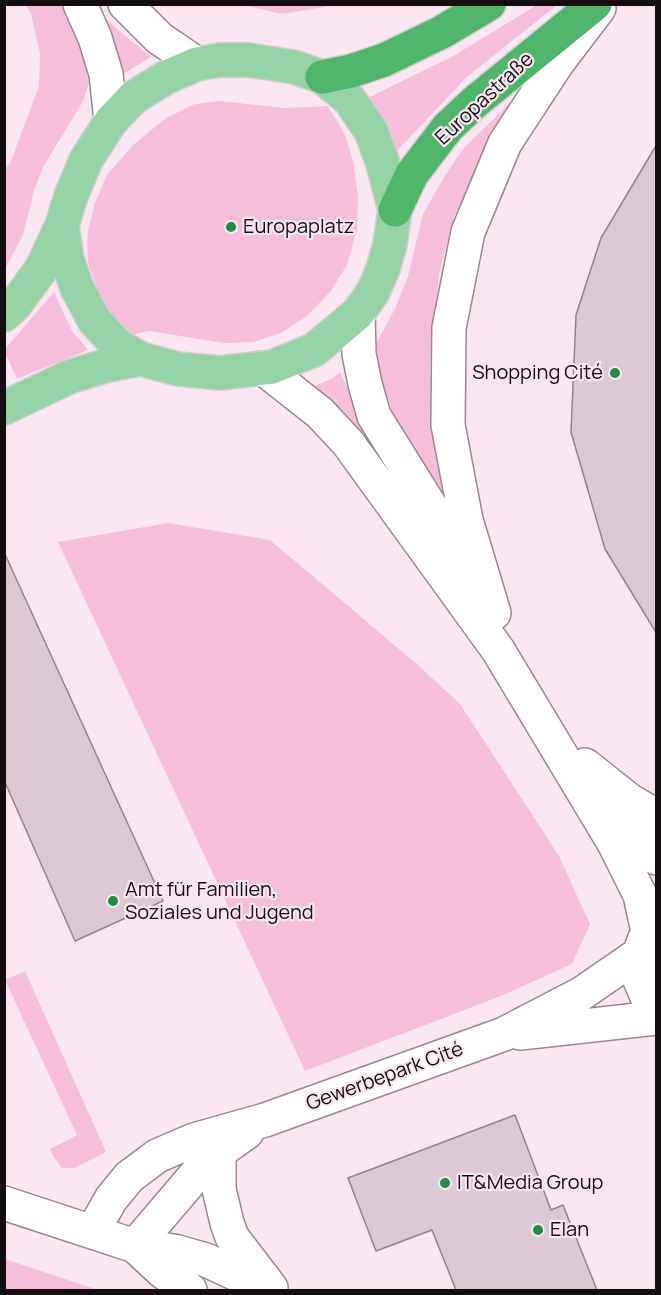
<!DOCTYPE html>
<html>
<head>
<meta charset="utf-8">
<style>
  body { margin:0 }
  #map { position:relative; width:661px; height:1295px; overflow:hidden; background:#fae6f0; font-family:Manrope,sans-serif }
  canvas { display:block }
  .frame { position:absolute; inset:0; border:6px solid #140e11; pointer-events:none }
</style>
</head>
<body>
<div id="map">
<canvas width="661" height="1295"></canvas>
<div class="frame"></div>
</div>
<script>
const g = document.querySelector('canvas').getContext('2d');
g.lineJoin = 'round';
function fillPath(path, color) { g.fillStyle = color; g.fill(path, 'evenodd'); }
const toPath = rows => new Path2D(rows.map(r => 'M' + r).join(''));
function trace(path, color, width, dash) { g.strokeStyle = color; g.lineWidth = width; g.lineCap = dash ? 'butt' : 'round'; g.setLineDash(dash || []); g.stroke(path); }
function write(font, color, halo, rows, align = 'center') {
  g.font = font + ' Manrope,sans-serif'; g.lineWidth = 4.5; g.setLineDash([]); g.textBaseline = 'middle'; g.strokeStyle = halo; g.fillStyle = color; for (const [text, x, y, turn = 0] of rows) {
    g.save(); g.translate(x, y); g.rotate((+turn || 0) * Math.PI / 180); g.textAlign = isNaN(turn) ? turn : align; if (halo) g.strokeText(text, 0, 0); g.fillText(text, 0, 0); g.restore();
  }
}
const green = toPath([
  [26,5,61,5,68,17,85,63,89,84,82,103,43,167,34,191,23,235,5,269,5,170,11,161,39,86,40,53,31,14],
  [97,5,104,17,117,29,151,57,120,76],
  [244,5,336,4,336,5,282,14],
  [537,5,557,5,467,77,395,153,368,98,453,56],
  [515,98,454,216,439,274,430,367,431,409,443,499,388,415,374,347,395,309,408,276,423,214,444,177,463,149],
  [219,101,284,108,328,106,345,135,353,161,358,196,357,229,347,265,330,292,307,316,281,333,253,342,224,343,149,331,127,336,115,322,98,292,88,263,87,236,95,203,107,175,133,145,166,118,195,104],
  [54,292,72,331,88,350,17,379,5,353,5,349],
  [340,372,370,436,364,441,310,388,333,378],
  [168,523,270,540,418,665,460,704,559,856,590,924,572,964,501,996,305,1071,58,542],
  [25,971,106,1152,75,1168,62,1168,53,1156,50,1149,77,1135,5,980],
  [4,1259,5,1259,98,1290,5,1290]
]);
const building = toPath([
  [657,144,657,634,605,549,571,432,576,315,601,238,657,144],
  [4,552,163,901,75,941,4,780,4,552],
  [515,1115,551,1210,563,1205,597,1290,456,1290,432,1230,376,1251,348,1178,515,1115]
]);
const street = toPath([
  [80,4,95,38,106,74,111,121],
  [125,4,159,38,197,64],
  [585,765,629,800,656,816]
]);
const secondary = toPath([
  [358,313,359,354,365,384,374,416,467,565],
  [263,368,320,413,348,443,498,650,614,843,640,895,648,932],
  [494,613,466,520,448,425,449,328,468,232,505,143,558,62,599,8],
  [599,783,656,858],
  [645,938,639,954,639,978,648,999,656,1011],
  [520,1033,656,1018],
  [219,1152,219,1189,227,1223,232,1237,271,1288],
  [4,1203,135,1246,174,1251,206,1260,271,1290],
  [93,1231,111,1199,129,1177,157,1156,194,1140,265,1120,504,1034,581,994,639,954],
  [135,1246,198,1172,219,1152,247,1132],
  [135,1246,163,1272,190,1290]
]);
const primary = toPath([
  [220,60,248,60,294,67,322,77,349,99,371,131,382,161,395,210,390,244,383,269,373,292,358,313,314,350,272,367,220,373,178,369,141,359,117,345,94,320,77,288,67,259,62,225,71,196,86,160,111,121,134,97,167,77,197,64,220,60],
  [4,315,15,305,42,268,62,225],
  [4,408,69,377,108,365,141,359]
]);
const highway = toPath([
  [322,77,351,71,384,60,442,32,489,4],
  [395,210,412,174,448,127,476,101,595,4]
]);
const markers = [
  [231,227,6,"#1d8c45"],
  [615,373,6,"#1d8c45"],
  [113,901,6,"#1d8c45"],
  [445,1183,6,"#1d8c45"],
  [538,1230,6,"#1d8c45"]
];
const streetNames = [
  ["Europastraße",485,99,-43],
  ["Gewerbepark Cité",385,1077,-20]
];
const poiNames = [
  ["Europaplatz",243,227],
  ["Shopping Cité",603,373,"right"],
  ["Amt für Familien,",125,890],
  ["Soziales und Jugend",125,913],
  ["IT&Media Group",457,1183],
  ["Elan",550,1230]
];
fillPath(green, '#f7bedc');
fillPath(building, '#dcc9d3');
trace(building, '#96848d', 1.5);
trace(street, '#9a8891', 36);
trace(secondary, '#9a8891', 36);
trace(primary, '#d0cfcf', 36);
trace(highway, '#d0cfcf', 36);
trace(street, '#fff', 33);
trace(secondary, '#fff', 33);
trace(primary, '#95d3a6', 33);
trace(highway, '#4fb56b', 33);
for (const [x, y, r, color] of markers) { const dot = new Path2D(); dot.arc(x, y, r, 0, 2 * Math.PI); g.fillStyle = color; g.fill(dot); trace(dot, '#fae6f0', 2); }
write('20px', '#140e11', '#fae6f0', streetNames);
write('20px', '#140e11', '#fae6f0', poiNames, 'left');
</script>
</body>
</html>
